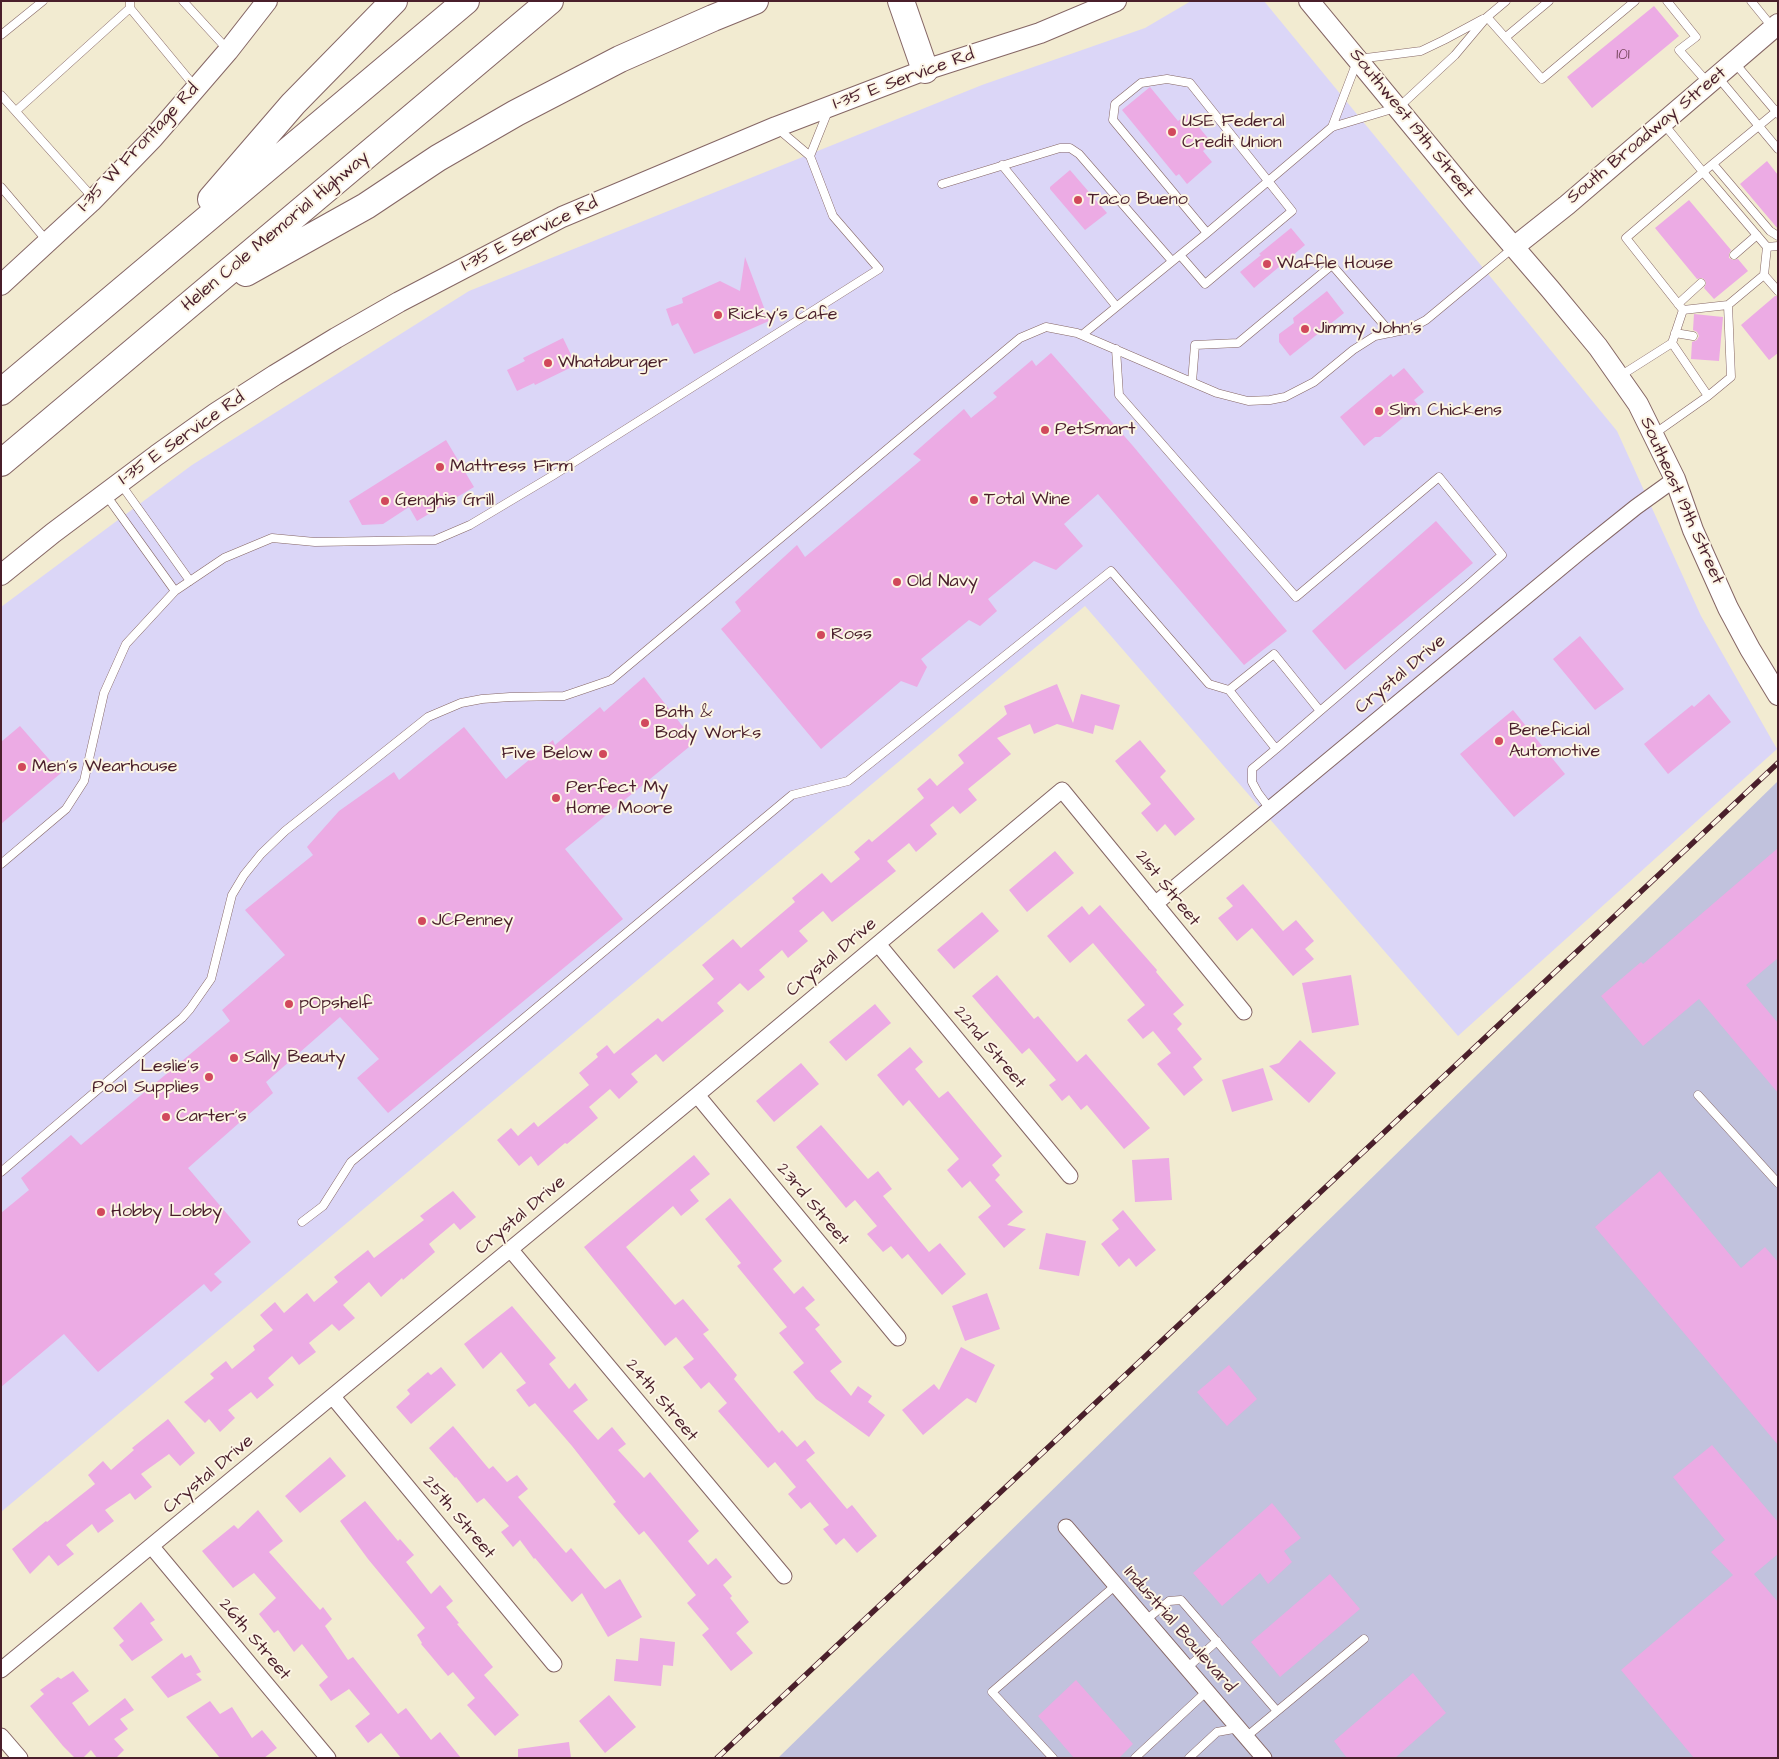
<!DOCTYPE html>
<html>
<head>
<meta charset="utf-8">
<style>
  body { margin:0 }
  #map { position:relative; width:1779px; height:1759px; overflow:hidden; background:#f2ebd1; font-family:"Architects Daughter",sans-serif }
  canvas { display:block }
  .frame { position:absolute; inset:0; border:2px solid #4a1f2b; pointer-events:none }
</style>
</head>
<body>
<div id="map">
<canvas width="1779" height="1759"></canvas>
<div class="frame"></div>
</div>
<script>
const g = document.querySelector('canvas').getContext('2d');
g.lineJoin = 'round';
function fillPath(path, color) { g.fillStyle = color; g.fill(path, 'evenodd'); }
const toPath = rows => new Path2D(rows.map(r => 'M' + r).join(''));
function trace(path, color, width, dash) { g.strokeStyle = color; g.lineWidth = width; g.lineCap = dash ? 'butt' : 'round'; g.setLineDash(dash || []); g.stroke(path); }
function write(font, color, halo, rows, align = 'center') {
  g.font = font + ' "Architects Daughter",sans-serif'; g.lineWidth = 4; g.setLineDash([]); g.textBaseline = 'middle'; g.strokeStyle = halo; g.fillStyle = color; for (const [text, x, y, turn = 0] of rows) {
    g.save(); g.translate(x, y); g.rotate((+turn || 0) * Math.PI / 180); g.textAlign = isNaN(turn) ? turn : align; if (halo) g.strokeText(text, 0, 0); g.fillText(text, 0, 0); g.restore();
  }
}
const built = toPath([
  [1191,1,1264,1,1617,431,1701,616,1777,749,1458,1036,1085,606,1,1512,1,607,192,465,469,291,982,85,1145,28]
]);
const industrial = toPath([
  [1778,781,1778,1758,778,1758]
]);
const building = toPath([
  [1654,6,1679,36,1592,108,1567,77],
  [1150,87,1178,121,1188,114,1212,143,1203,151,1212,162,1187,184,1179,174,1176,176,1122,110],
  [1767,161,1778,175,1778,229,1740,184],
  [1070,170,1107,213,1085,230,1050,189,1050,187],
  [1689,200,1731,250,1729,254,1729,258,1733,260,1738,259,1748,271,1714,299,1704,288,1706,284,1705,280,1702,278,1697,279,1655,228],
  [1291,228,1305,245,1254,288,1240,272,1261,255,1259,254],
  [745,257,769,321,694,354,678,323,672,326,666,309,683,303,682,298,720,281,740,291],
  [1327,291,1344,313,1290,356,1279,342,1279,334,1294,323,1293,318],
  [1775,296,1778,296,1778,353,1769,360,1741,325],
  [1694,314,1723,317,1719,361,1691,359,1692,342,1697,340,1699,336,1697,332,1693,330],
  [563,338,576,365,535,385,534,383,517,391,507,370,525,361,523,358],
  [1051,353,1133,446,1287,631,1244,665,1098,494,1064,524,1083,546,1056,570,1034,561,988,599,997,611,980,626,969,620,921,659,927,667,917,687,901,681,821,749,721,629,741,611,735,602,797,545,805,557,921,460,913,454,964,409,971,418,997,397,993,393,1032,360,1036,366],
  [1404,368,1424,392,1414,400,1418,405,1380,437,1375,437,1364,446,1340,417,1391,374,1393,377],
  [446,440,474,487,417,521,409,507,383,524,362,525,349,501],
  [1436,521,1473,563,1345,670,1312,631],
  [1580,636,1624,689,1595,710,1553,659],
  [644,677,695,742,565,849,623,919,388,1113,357,1078,379,1059,340,1017,266,1082,273,1093,188,1168,251,1242,214,1274,222,1282,211,1292,204,1284,98,1372,64,1334,1,1387,1,1213,29,1190,21,1178,71,1135,81,1145,230,1021,222,1010,285,955,245,910,313,855,307,847,339,811,394,772,399,780,464,727,506,779,553,740,555,745,600,707,604,712],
  [1057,684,1073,723,1081,694,1120,705,1113,730,1095,725,1093,734,1057,724,1034,734,1030,724,997,738,1011,754,968,789,977,800,960,814,953,806,930,825,937,834,916,852,909,843,887,861,896,871,832,922,823,911,799,931,808,941,788,958,782,950,759,970,765,977,748,991,740,983,717,1003,724,1011,663,1062,656,1054,631,1074,638,1082,619,1099,610,1089,589,1107,598,1118,567,1144,565,1143,538,1166,531,1156,519,1166,497,1140,511,1128,518,1136,534,1122,538,1127,589,1085,579,1073,598,1057,596,1054,607,1045,614,1054,658,1018,662,1022,714,979,702,965,733,939,741,948,795,902,792,898,822,873,831,883,860,859,854,852,869,839,872,842,924,798,917,789,930,778,937,786,964,763,958,755,1007,714,1004,706],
  [1709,694,1731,722,1668,774,1644,744,1692,705,1694,707],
  [1513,710,1565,774,1514,817,1460,754],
  [20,726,61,773,1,824,1,742],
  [1140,740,1166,771,1160,777,1195,819,1175,836,1165,824,1157,832,1141,813,1151,804,1115,761],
  [1778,848,1778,958,1746,985,1778,1023,1778,1093,1699,999,1643,1046,1601,996,1641,962,1643,964],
  [1055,851,1074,873,1027,912,1009,890],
  [1243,884,1283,931,1296,920,1314,941,1305,949,1314,959,1293,976,1252,928,1237,941,1218,918,1233,906,1226,898],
  [1100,905,1157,970,1156,972,1184,1005,1173,1014,1182,1024,1177,1029,1202,1059,1193,1067,1203,1080,1184,1096,1157,1064,1171,1053,1153,1031,1143,1039,1127,1020,1145,1005,1093,943,1070,963,1047,936,1082,906,1089,915],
  [982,912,999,931,954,969,937,950],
  [997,975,1034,1019,1038,1016,1077,1062,1086,1054,1150,1128,1124,1149,1087,1105,1081,1110,1069,1095,1062,1101,1049,1085,1056,1080,1029,1048,1022,1054,972,996],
  [1351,975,1359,1025,1312,1033,1302,983],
  [875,1004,891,1023,846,1061,829,1042],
  [1300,1040,1336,1073,1309,1103,1269,1066,1279,1063],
  [910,1047,923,1062,915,1069,939,1098,948,1091,1002,1156,992,1165,1000,1175,995,1180,1023,1212,1007,1225,1026,1229,1004,1248,978,1217,991,1206,970,1181,962,1188,947,1170,959,1159,909,1100,903,1106,877,1075],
  [801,1063,819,1084,774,1122,756,1101],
  [1263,1068,1273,1100,1232,1112,1222,1080],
  [821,1125,868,1179,878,1171,892,1189,883,1196,929,1252,940,1243,966,1274,942,1295,908,1254,902,1259,891,1246,883,1252,867,1234,877,1226,855,1200,846,1208,796,1147],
  [694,1155,710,1174,690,1190,699,1201,681,1216,673,1206,626,1247,675,1305,683,1299,709,1330,703,1334,737,1375,734,1379,779,1433,782,1430,797,1447,805,1440,815,1453,806,1460,847,1509,852,1505,877,1536,857,1553,844,1538,836,1545,823,1529,829,1525,810,1502,801,1509,788,1494,796,1487,775,1462,768,1468,718,1411,727,1403,709,1382,701,1389,683,1367,694,1359,676,1337,665,1346,584,1247],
  [1169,1158,1172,1200,1135,1202,1132,1160],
  [1660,1171,1741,1268,1765,1247,1778,1262,1778,1445,1595,1227],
  [453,1191,476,1217,460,1230,454,1223,429,1244,435,1252,403,1280,402,1278,381,1297,369,1282,343,1305,355,1318,339,1331,332,1324,309,1343,316,1352,299,1365,292,1356,268,1378,274,1385,257,1399,251,1392,228,1410,235,1418,220,1432,209,1419,205,1423,184,1402,214,1378,210,1374,226,1361,232,1369,255,1350,253,1346,273,1330,260,1315,275,1302,284,1313,307,1293,314,1302,338,1282,334,1277,368,1250,374,1258,424,1220,420,1216],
  [730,1198,782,1261,773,1269,794,1294,803,1286,815,1300,805,1308,820,1325,815,1329,842,1362,830,1371,851,1396,858,1386,872,1396,868,1402,885,1415,869,1437,816,1399,793,1372,804,1363,779,1333,787,1327,737,1266,741,1263,705,1219],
  [1123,1210,1156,1250,1136,1267,1129,1258,1119,1267,1101,1244,1119,1229,1112,1220],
  [1046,1233,1086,1241,1079,1276,1039,1269],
  [987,1293,1000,1329,965,1341,952,1306],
  [512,1306,556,1358,549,1364,569,1389,575,1383,588,1400,573,1411,598,1440,612,1427,626,1444,618,1450,644,1478,650,1472,699,1531,688,1541,708,1565,716,1558,732,1577,723,1585,732,1596,730,1598,749,1622,736,1633,753,1653,731,1671,702,1635,709,1629,687,1603,696,1595,644,1531,639,1535,613,1504,616,1502,572,1446,535,1403,529,1407,516,1390,526,1383,501,1352,483,1369,464,1344],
  [961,1347,995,1365,976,1403,967,1398,923,1435,902,1410,934,1384,939,1390],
  [1229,1365,1257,1399,1227,1426,1197,1392],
  [441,1367,456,1385,411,1424,396,1407,410,1394,407,1390,428,1372,431,1375],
  [168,1419,195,1453,180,1466,169,1454,141,1474,152,1487,135,1500,130,1493,105,1510,114,1521,98,1533,92,1524,66,1545,74,1554,58,1566,49,1555,30,1574,12,1549,46,1521,47,1522,95,1484,88,1475,103,1461,111,1470,134,1450,132,1448],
  [453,1426,489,1469,493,1466,507,1482,517,1475,528,1489,518,1497,566,1553,571,1548,605,1589,620,1579,642,1617,608,1637,582,1593,572,1602,535,1558,534,1559,520,1540,513,1547,501,1532,509,1526,484,1498,477,1503,456,1477,455,1478,429,1448],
  [1712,1445,1778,1522,1778,1554,1754,1574,1778,1602,1778,1758,1694,1758,1621,1670,1733,1575,1711,1552,1725,1540,1673,1477],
  [330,1457,346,1476,300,1513,285,1496],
  [365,1501,398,1541,400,1539,414,1555,406,1562,431,1594,440,1585,453,1601,446,1607,459,1623,457,1624,493,1667,484,1675,519,1715,495,1736,467,1705,475,1698,453,1672,448,1676,421,1644,422,1643,417,1635,425,1628,368,1559,340,1521],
  [1272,1503,1301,1538,1284,1551,1292,1562,1268,1584,1260,1573,1222,1606,1193,1573],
  [258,1510,283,1541,269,1552,320,1610,323,1607,332,1619,325,1626,348,1660,353,1657,398,1714,406,1708,431,1740,440,1732,461,1758,401,1758,381,1733,368,1743,355,1726,370,1714,349,1689,331,1701,319,1685,328,1677,302,1644,294,1652,278,1630,274,1633,259,1614,276,1598,254,1573,233,1588,202,1551,234,1525,238,1529],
  [1330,1574,1360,1609,1280,1677,1251,1642],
  [141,1602,155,1620,150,1623,163,1640,132,1661,119,1645,124,1641,113,1628],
  [640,1638,675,1642,673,1666,663,1665,661,1686,614,1681,616,1659,638,1661],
  [182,1653,185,1658,191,1655,201,1672,196,1674,202,1680,168,1698,151,1677],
  [73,1671,89,1691,72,1703,89,1726,125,1698,134,1710,120,1719,128,1729,114,1739,124,1750,116,1758,97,1758,91,1750,83,1758,75,1758,63,1746,30,1706,44,1694,40,1690,58,1677,61,1679],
  [1413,1673,1446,1713,1395,1758,1347,1758,1334,1741],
  [1076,1680,1133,1744,1119,1758,1074,1758,1038,1716],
  [609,1695,636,1727,605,1753,579,1721],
  [210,1701,220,1714,232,1707,252,1738,262,1730,277,1748,264,1758,220,1758,186,1717],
  [569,1742,571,1758,518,1758,518,1749]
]);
const lane = toPath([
  [183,1,227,49],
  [1667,1,1696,37,1679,50,1708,83],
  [1751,1,1773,28],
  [130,8,196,88],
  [1487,17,1542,79,1635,1],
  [1,35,43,1],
  [1506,37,1549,1],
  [1734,62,1778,114],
  [1717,76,1778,149],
  [1,95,94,199],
  [16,111,130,8,130,1],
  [1332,127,1358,59,1421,51,1444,40,1483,19],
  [810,156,828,111],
  [1713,164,1770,231,1778,236],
  [1002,165,1116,306],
  [942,184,1060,148,1070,148,1079,154,1172,261],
  [1,187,47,241],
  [1767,247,1778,246],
  [1180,255,1205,284,1292,211,1190,83,1167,79,1141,83,1115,104,1113,120,1207,233],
  [1734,255,1757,235],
  [1764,275,1778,291],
  [1678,304,1701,283],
  [1683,310,1728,305,1764,275,1767,247,1703,172,1778,110],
  [1675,333,1693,336],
  [1082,335,1207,233,1332,127,1399,107,1455,55,1487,17,1506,1],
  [1116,349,1119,395,1296,597,1439,477,1502,555,1469,584,1320,711,1276,749,1229,690,1274,654,1320,711],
  [1620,376,1672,343],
  [1192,382,1195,345,1238,343,1332,265,1391,333],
  [1708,396,1731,377,1728,305],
  [1654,434,1708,396,1672,343,1683,310,1626,238,1703,172,1663,123],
  [120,483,190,581],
  [106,495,175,591],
  [1270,809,1258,793,1252,782,1252,769,1276,749],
  [1,864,66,809,84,781,104,693,126,644,175,591,224,558,272,538,315,542,435,540,470,525,552,476,879,269,833,216,810,156,777,128],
  [1698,1095,1778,1183],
  [1,1172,182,1018,190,1009,211,979,232,895,244,875,261,854,285,831,428,717,461,703,482,699,510,697,564,696,611,680,1020,338,1046,327,1077,333,1217,393,1248,401,1270,400,1285,397,1314,382,1353,350,1375,336,1409,329,1426,320,1514,247],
  [302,1222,323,1206,351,1162,792,795,848,781,1111,571,1209,684,1229,690],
  [1146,1620,1169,1601,1181,1600,1277,1711],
  [1187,1668,1217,1641],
  [1246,1737,1364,1639],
  [1053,1758,992,1692,1116,1585],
  [1135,1758,1207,1691],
  [1189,1758,1217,1732,1239,1728]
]);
const street = toPath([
  [1155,904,1581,551,1636,507,1675,479],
  [878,944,1070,1176],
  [697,1095,898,1338],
  [510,1249,784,1576],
  [333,1397,554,1664],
  [1066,1527,1264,1758],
  [152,1547,328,1758],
  [1,1670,697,1095,1062,790,1244,1012],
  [1,1736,20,1758]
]);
const secondary = toPath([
  [1309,1,1476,203,1550,289,1598,347,1638,404,1675,479,1693,530,1728,608,1750,649,1778,695],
  [1514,247,1567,205,1778,24],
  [1,285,91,202,153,138,228,51,267,1],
  [1,575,53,533,157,455,216,413,275,375,336,338,399,302,562,217,776,127,925,70,1040,33,1116,1]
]);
const highway = toPath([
  [901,1,925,70],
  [211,199,293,104,394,1],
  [246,273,366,206,438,158,516,113,620,59,713,18,755,1],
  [1,392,466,1],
  [1,463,550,1]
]);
const rail = toPath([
  [717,1758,1778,763]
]);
const markers = [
  [1172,132,5,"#d1495b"],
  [1078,200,5,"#d1495b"],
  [1267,264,5,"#d1495b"],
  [718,315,5,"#d1495b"],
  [1305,329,5,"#d1495b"],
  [548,363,5,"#d1495b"],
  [1379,411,5,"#d1495b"],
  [1045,430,5,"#d1495b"],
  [440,467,5,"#d1495b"],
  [974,500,5,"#d1495b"],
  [385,501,5,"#d1495b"],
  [897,582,5,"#d1495b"],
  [821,635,5,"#d1495b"],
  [645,723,5,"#d1495b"],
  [1499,741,5,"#d1495b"],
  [603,754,5,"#d1495b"],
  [22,767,5,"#d1495b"],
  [556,798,5,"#d1495b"],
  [422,921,5,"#d1495b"],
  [289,1004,5,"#d1495b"],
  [234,1058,5,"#d1495b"],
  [209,1077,5,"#d1495b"],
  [166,1117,5,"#d1495b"],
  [101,1212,5,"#d1495b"]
];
const numberNames = [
  ["101",1623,56]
];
const streetNames = [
  ["I-35 E Service Rd",904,80,-20],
  ["Southwest 19th Street",1411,124,51],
  ["South Broadway Street",1647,136,-40],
  ["I-35 W Frontage Rd",139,148,-47],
  ["Helen Cole Memorial Highway",276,232,-40],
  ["I-35 E Service Rd",530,235,-26],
  ["I-35 E Service Rd",182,439,-35],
  ["Southeast 19th Street",1681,501,66],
  ["Crystal Drive",1401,675,-40],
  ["21st Street",1167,889,51],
  ["Crystal Drive",832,958,-40],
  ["22nd Street",989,1048,50],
  ["23rd Street",812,1205,50],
  ["Crystal Drive",521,1216,-40],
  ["24th Street",661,1401,50],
  ["Crystal Drive",209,1475,-40],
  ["25th Street",458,1518,50],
  ["Industrial Boulevard",1179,1630,49],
  ["26th Street",254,1640,50]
];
const poiNames = [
  ["USE Federal",1182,122],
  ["Credit Union",1182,143],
  ["Taco Bueno",1088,200],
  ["Waffle House",1277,264],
  ["Ricky's Cafe",728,315],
  ["Jimmy John's",1315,329],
  ["Whataburger",558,363],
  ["Slim Chickens",1389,411],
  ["PetSmart",1055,430],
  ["Mattress Firm",450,467],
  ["Total Wine",984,500],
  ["Genghis Grill",395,501],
  ["Old Navy",907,582],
  ["Ross",831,635],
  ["Bath &",655,713],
  ["Body Works",655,734],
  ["Beneficial",1509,731],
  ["Automotive",1509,752],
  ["Five Below",593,754,"right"],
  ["Men's Wearhouse",32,767],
  ["Perfect My",566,788],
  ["Home Moore",566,809],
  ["JCPenney",432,921],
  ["pOpshelf",299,1004],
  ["Sally Beauty",244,1058],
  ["Leslie's",199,1067,"right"],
  ["Pool Supplies",199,1088,"right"],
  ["Carter's",176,1117],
  ["Hobby Lobby",111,1212]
];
fillPath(built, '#dbd6f7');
fillPath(industrial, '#c1c2dd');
fillPath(building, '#ecabe4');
trace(lane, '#856665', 9);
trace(street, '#856665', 17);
trace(secondary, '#856665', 22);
trace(highway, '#856665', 28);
trace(lane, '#fff', 8);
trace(street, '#fff', 15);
trace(secondary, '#fff', 20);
trace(highway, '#fff', 26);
trace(rail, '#4a1f2b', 5.5);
trace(rail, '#fcf5e5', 4, [11]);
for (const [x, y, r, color] of markers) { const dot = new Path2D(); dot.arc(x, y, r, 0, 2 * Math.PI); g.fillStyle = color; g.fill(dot); trace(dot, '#fcf5e5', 2); }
write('15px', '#724259', null, numberNames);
write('18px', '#4a1f2b', '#fcf5e5', streetNames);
write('18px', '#4a1f2b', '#fcf5e5', poiNames, 'left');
</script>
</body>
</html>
